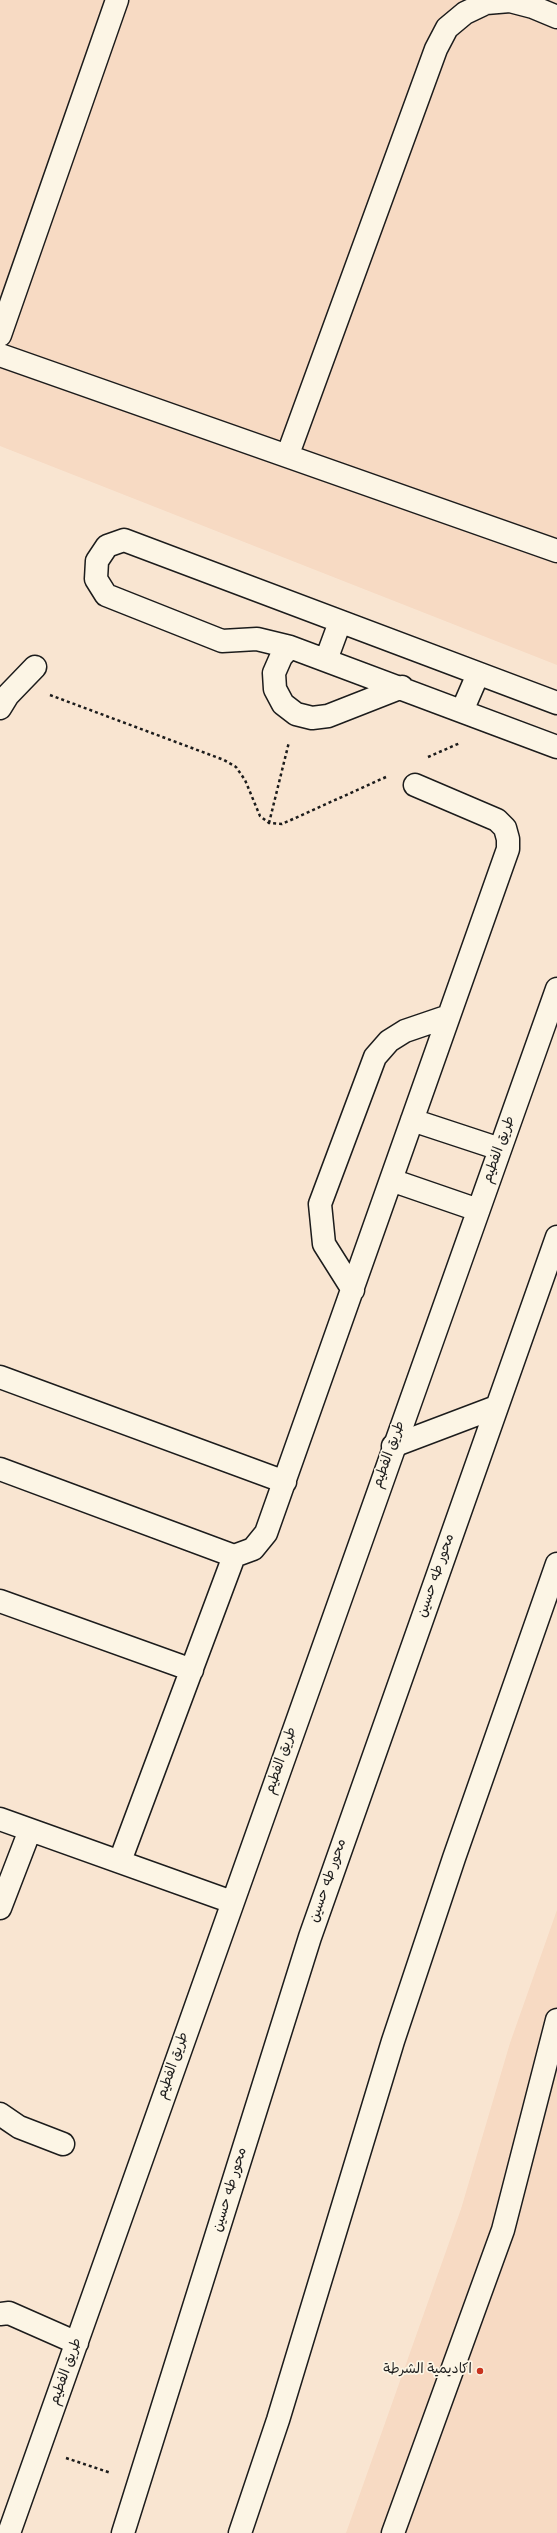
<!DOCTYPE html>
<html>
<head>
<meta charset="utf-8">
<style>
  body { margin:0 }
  canvas { display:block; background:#f9e5d1 }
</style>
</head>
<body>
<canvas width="557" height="2533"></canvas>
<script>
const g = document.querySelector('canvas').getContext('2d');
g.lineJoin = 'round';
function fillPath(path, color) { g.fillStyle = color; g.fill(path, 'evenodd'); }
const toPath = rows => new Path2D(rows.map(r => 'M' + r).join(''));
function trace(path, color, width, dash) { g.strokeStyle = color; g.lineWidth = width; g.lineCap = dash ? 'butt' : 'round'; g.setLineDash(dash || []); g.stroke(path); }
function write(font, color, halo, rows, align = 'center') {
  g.font = font + ' "Indie Flower","Playpen Sans Arabic",sans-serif'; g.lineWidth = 3.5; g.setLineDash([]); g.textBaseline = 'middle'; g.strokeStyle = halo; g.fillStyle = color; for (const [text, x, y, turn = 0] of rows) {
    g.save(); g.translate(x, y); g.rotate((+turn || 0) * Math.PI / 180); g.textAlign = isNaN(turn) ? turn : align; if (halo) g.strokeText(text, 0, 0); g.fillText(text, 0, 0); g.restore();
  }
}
const built = toPath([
  [0,0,557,0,557,665,0,446],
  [557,1910,557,2533,346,2533,461,2209,510,2043]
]);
const path = toPath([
  [50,695,224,760,236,767,245,780,260,816,269,823,282,824,386,777],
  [428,757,460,743],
  [269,823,289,742],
  [66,2458,111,2473]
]);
const minor = toPath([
  [0,335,117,0],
  [0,355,557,551],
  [288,454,436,49,447,28,465,13,486,3,510,1,533,7,557,17],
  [290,647,281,657,274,673,275,689,283,704,296,714,312,718,328,716,402,687],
  [326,660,340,622],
  [557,703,124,540,107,546,97,561,96,579,106,595,222,641,257,639,290,647,557,747],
  [0,708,8,695,35,667],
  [462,711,478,674],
  [412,1120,500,1149],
  [391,1180,478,1210],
  [353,1290,324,1244,320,1204,375,1057,389,1041,405,1031,449,1016],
  [0,1377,285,1482],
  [0,1469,234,1556,253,1549,266,1533,508,849,508,839,505,828,497,820,415,785],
  [0,1601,192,1670],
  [0,1819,232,1902],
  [120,1861,234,1556],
  [0,1908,30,1830],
  [0,2114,19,2127,63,2144],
  [0,2314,9,2313,77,2343],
  [9,2533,557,989],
  [393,2533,503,2230,557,2020]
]);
const major = toPath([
  [393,1446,496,1407],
  [123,2533,310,1937,557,1237],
  [240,2533,278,2420,393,2041,454,1858,557,1564]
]);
const markers = [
  [480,2371,4,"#c8321e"]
];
const streetNames = [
  ["طريق الفطيم",500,1150,-70],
  ["طريق الفطيم",390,1455,-70],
  ["محور طه حسين",437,1576,-71],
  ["طريق الفطيم",282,1761,-71],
  ["محور طه حسين",329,1881,-71],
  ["طريق الفطيم",174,2066,-71],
  ["محور طه حسين",231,2190,-73],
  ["طريق الفطيم",67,2372,-70]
];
const poiNames = [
  ["اكاديمية الشرطة",472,2371]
];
fillPath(built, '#f7dac3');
trace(minor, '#1c1c1c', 25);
trace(major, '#1c1c1c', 25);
trace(path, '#1c1c1c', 2.5, [3, 3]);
trace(minor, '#fcf5e5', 22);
trace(major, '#fcf5e5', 22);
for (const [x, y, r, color] of markers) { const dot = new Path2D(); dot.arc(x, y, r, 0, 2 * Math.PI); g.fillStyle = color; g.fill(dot); trace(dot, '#fcf5e5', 1.5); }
write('14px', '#1c1c1c', '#fcf5e5', streetNames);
write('14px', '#1c1c1c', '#fcf5e5', poiNames, 'right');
</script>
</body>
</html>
